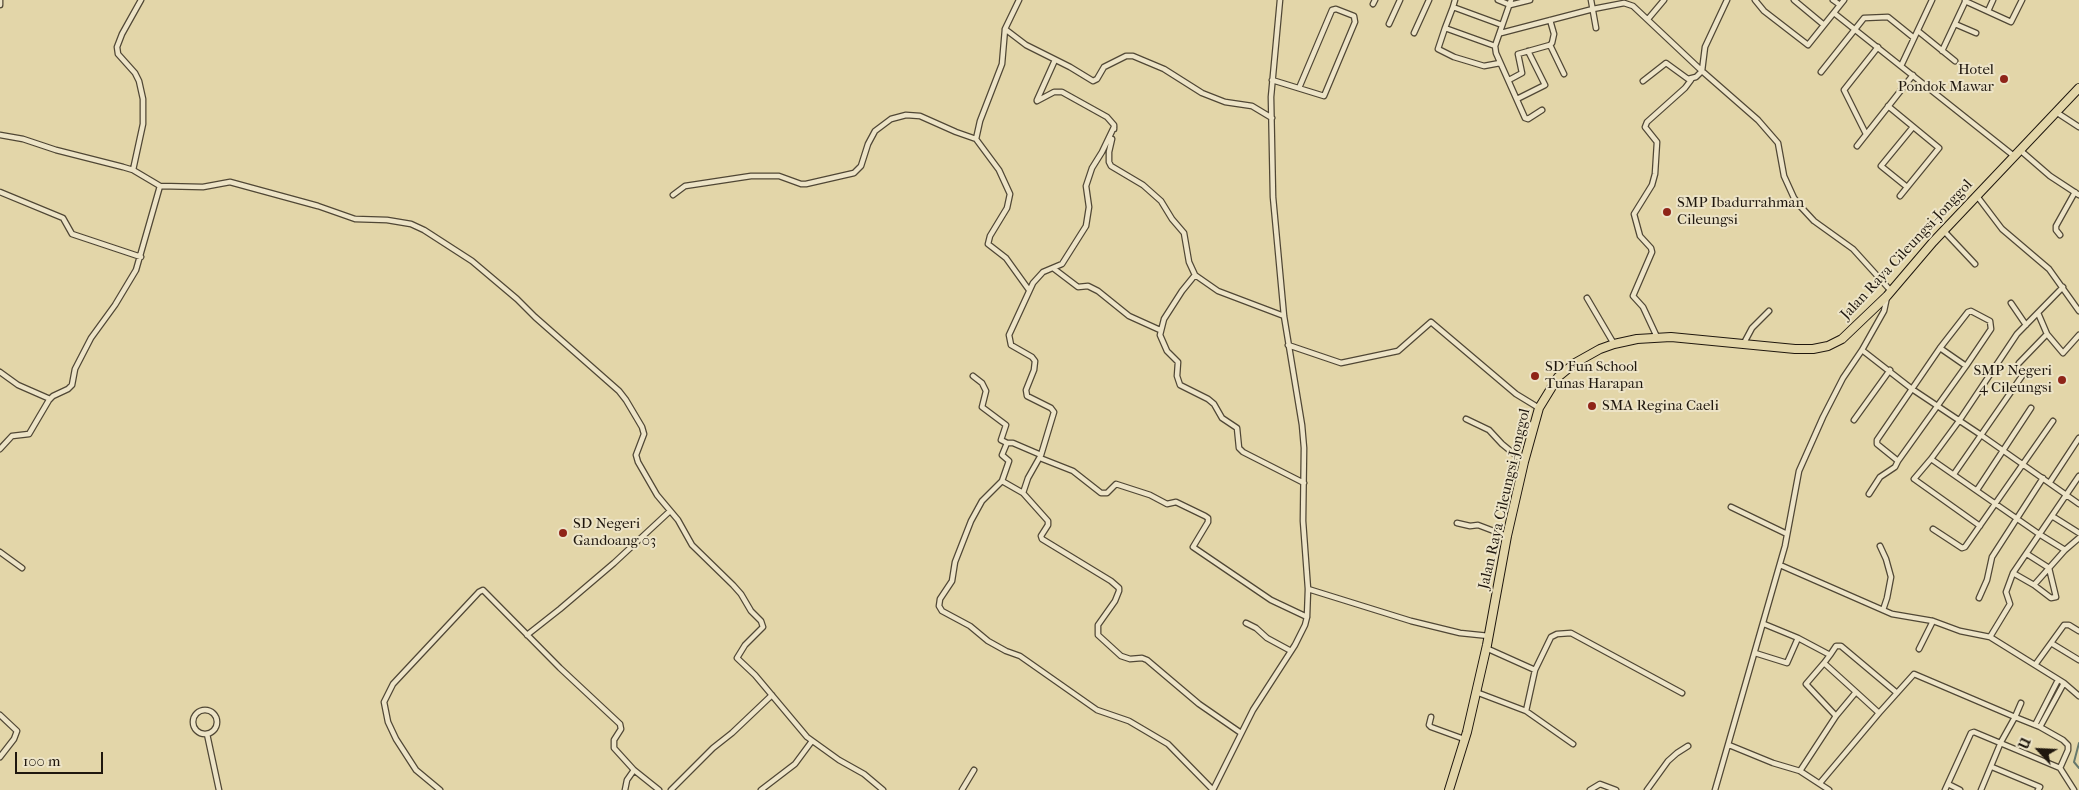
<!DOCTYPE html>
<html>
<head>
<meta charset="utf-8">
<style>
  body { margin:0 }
  #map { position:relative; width:2079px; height:790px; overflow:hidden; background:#e3d6a9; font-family:"IM FELL French Canon",serif }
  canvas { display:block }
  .north { position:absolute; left:2014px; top:725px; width:50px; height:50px; -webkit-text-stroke:4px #ede4c7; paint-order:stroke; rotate:295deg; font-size:14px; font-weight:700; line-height:20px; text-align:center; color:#1f170e }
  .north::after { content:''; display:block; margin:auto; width:18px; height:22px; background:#1f170e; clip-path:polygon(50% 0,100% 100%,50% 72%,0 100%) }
  .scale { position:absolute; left:15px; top:752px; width:88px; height:22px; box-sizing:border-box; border:2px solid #1f170e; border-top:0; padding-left:6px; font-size:15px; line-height:18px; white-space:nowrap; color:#1f170e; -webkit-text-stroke:4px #ede4c7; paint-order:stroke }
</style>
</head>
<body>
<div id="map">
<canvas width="2079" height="790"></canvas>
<div class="north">U</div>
<div class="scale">100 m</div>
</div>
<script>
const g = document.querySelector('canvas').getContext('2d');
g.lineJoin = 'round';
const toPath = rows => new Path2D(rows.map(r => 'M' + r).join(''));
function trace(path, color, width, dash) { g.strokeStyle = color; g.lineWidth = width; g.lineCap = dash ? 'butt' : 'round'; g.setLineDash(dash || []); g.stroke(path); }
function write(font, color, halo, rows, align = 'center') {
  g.font = font + ' "IM FELL French Canon",serif'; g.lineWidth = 4; g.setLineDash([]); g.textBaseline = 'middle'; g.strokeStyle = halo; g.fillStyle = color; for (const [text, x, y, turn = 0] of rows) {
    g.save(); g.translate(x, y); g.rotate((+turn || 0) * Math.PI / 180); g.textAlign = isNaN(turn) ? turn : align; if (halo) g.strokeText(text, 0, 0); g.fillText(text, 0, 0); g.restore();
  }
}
const stream = toPath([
  [2079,743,2074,762,2079,768]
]);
const street = toPath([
  [1019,0,1005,29,1002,64,980,121,976,139,999,170,1010,194,1007,208,990,236,988,244,1006,258,1029,290],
  [1498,0,1510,5,1530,0],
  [1511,0,1495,46,1496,53,1525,118,1528,119,1542,110],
  [1591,0,1596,28],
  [1755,0,1764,11,1808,45,1844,0],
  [1794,0,1824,25],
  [1833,0,1840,5],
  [1965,1,2011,22,2022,0],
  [1373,4,1375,0],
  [0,5,0,0],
  [1453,7,1455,0],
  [1988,11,1993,0],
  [1834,13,2014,156],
  [1648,19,1664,0],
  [1389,24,1400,0],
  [1955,24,1976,33],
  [1445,28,1453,7,1502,25],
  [1005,29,1026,45,1070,67,1093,81,1097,79,1104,67,1126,56,1133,56,1164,69,1202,93,1225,102,1252,106,1272,118],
  [1918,31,1955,61],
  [1414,33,1429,0],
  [1501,33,1593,9,1624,3,1633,6,1702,71,1758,120,1778,143,1784,176,1794,198,1801,207,1814,221,1853,249,1891,291],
  [1550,45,1564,74],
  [1495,46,1445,28,1438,49,1454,57,1484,66,1500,63],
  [1942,51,1966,0],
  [1901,66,1932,0],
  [1821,72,1864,18,1888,17,1914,38],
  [1272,80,1324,96,1355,22,1354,16,1336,9,1332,10,1299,88],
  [1509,80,1522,73,1518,54,1550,45,1552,43,1554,34,1550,20],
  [1643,81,1666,63,1688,79,1696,77,1702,71,1705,47,1727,0],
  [1517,99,1545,85,1528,51],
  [1037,100,1055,60],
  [1037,101,1054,92,1062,92,1107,117,1114,125,1114,129],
  [1888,106,1939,148,1900,196],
  [2056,112,2079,127],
  [1866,134,1844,90,1878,47],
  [0,135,23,139,56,150,123,167,133,170,160,186,203,187,230,182,318,206,355,219,387,220,411,224,424,230,472,261,517,299,535,317,619,391,626,400,642,427,644,434,636,455,638,462,657,495,678,520,692,545,733,585,741,594,751,611,761,621,763,627,745,645,737,658,755,675,807,737,839,760,864,774,883,790],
  [1112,139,1109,152,1109,162,1111,166,1143,185,1161,201,1172,219,1184,233,1189,262,1195,275],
  [1857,146,1913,75],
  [2020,150,2050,176,2079,195],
  [133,170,143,124,143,99,139,81,135,73,118,54,117,47,122,34,141,0],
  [1907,187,1881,166,1913,127],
  [0,192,63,218,72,234,141,257],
  [673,195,685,186,751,176,779,176,801,184,806,184,854,173,861,166,868,144,875,131,891,119,906,115,920,116,956,132,976,139],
  [1977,196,2002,229,2049,269,2079,311],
  [1944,231,1975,264],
  [2060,235,2056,230,2056,226,2075,192],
  [1053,268,1078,287,1088,286,1098,291,1129,316,1160,330],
  [2063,287,2017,334,1959,421,1931,459,2039,534,2065,550,2079,538],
  [1587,298,1614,344],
  [2011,303,2026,325],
  [2038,313,2047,334],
  [1284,316,1218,291,1195,275,1182,291,1164,319,1160,335,1167,351,1178,362,1177,376,1180,385,1208,399,1214,404,1222,418,1237,428,1239,448,1243,452,1304,483],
  [1657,337,1643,307,1633,296,1652,252,1651,248,1640,236,1634,214,1652,185,1655,174,1657,142,1645,127,1647,122,1685,88,1691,80],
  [1744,343,1752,328,1769,311],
  [1288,345,1341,363,1398,351,1431,322,1516,394,1539,408],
  [1940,348,1966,366,1898,461,1877,444,1877,440,1940,348],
  [1940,348,1968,312,1971,311,1990,321,1991,329,1966,366],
  [1862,350,1912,389,1981,435,2079,504],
  [2019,363,2047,334,2063,353,2079,335],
  [0,372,18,385,50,399],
  [973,376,982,383,986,391,982,407,1006,425,1001,440,1007,443,1002,455,1009,461,1002,481,1023,493,1048,521,1048,525,1041,536,1042,539,1111,581,1119,588,1119,591,1115,601,1098,625,1098,635,1121,656,1130,659,1142,658,1147,660,1199,704,1241,733],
  [1466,419,1489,430,1502,444,1524,462],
  [1854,420,1890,370],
  [1007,443,1013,443,1041,455],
  [0,449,12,436,29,434,49,400,53,396,68,389,72,385,75,369,91,338,115,305,136,270,160,186],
  [1040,458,1073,471,1101,493,1107,493,1116,484,1150,495,1167,504,1176,502,1205,516,1208,518,1208,522,1193,547,1271,600,1307,617],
  [1931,459,1914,479,1980,526],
  [1954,474,2022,376],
  [1002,481,982,501,971,521,955,562,952,581,940,599,939,606,942,611,970,626,988,641,1006,651,1020,656,1097,710,1129,721,1168,744,1213,790,1253,710,1295,645,1305,625,1307,617,1308,589,1303,521,1304,448,1302,425,1284,316,1273,197,1271,97,1280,0],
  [2050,482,2079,438],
  [1977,490,2031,408],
  [1023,493,1028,478,1041,455,1054,412,1051,408,1027,396,1026,390,1034,370,1035,361,1032,357,1011,345,1009,335,1033,283,1043,272,1062,264,1086,226,1089,207,1086,186,1092,168,1102,152,1114,127],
  [1869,494,1880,477,1895,467,1898,461],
  [1731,507,1787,534],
  [2052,516,2079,533],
  [1457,523,1470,526,1478,525,1507,536],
  [1933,529,1962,548,1965,547,2053,421],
  [1880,546,1886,559,1891,577,1887,598,1883,610],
  [0,552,22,568],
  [2027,554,2049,568,2056,597,2051,598,2034,585],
  [1780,565,1892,614,1933,621,1960,631,1990,637,2064,683,2079,696],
  [2013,573,2034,585,2065,550],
  [1308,589,1411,621,1460,633,1489,636],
  [1979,598,1987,580,1992,557,2043,478],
  [1246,623,1256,628,1267,638,1291,651],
  [1764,624,1798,638,1830,655,1824,663,1856,692,1836,716,1800,771],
  [527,635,560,609,614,563,670,511],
  [1990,637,2010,604,2006,592,2013,573,2079,476],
  [2051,643,2079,660],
  [1486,648,1535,670],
  [1919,649,1933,621],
  [1755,653,1787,663,1798,638],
  [1830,655,1836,646,1841,646,1897,693],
  [1824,663,1806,684,1836,716],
  [2035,665,2064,625,2069,625,2079,631],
  [1476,692,1526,711],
  [1856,692,1879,713,1914,674,2015,717,2001,742,1981,790],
  [2021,703,2015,717,2040,727,2063,740,2068,745,2068,750,2060,768],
  '193 722a12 12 0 1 1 24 0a12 12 0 1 1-24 0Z',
  [0,715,17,731,14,739,0,757],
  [1431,717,1429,725,1431,727,1464,739],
  [2035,725,2058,680],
  [2040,727,2064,683],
  [207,734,219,790],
  [1573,744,1526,711,1535,670,1551,637,1557,634,1571,633,1682,693],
  [1729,745,1773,763,1800,771,1829,790],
  [1992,767,2040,787,2038,790],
  [1820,783,1879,713],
  [1948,784,1960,790],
  [440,790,416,770,396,739,388,722,384,702,393,684,479,592,483,590,560,668,620,724,621,729,614,740,614,748,634,770,659,790],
  [625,790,627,780,634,770],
  [671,790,713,748,732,733,772,695],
  [761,790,795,764,812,741],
  [962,790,974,770],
  [1590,790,1600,784,1616,790],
  [1647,790,1668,761,1677,753,1688,746],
  [1715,790,1785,546,1799,471,1823,417,1843,378,1862,350,1884,311,1887,297],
  [1945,790,1971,733,1974,732,2060,768,2074,790]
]);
const primary = toPath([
  [1449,790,1467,732,1487,645,1507,536,1524,462,1539,408,1558,377,1575,363,1600,349,1614,344,1637,339,1671,337,1795,349,1813,349,1828,346,1842,339,1887,296,1933,242,2079,88]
]);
const markers = [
  [2004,79,5,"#8f2418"],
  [1667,212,5,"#8f2418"],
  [1535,376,5,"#8f2418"],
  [2062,380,5,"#8f2418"],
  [1592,406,5,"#8f2418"],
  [563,533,5,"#8f2418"]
];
const poiNames = [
  ["Hotel",1994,70,"right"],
  ["Pondok Mawar",1994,87,"right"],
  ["SMP Ibadurrahman",1677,203],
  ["Cileungsi",1677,220],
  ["SD Fun School",1545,367],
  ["Tunas Harapan",1545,384],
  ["SMP Negeri",2052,371,"right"],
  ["4 Cileungsi",2052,388,"right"],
  ["SMA Regina Caeli",1602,406],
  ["SD Negeri",573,524],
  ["Gandoang 03",573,541]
];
const streetNames = [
  ["Jalan Raya Cileungsi-Jonggol",1907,250,-47],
  ["Jalan Raya Cileungsi-Jonggol",1505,499,-77]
];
trace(stream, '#66786d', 2);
trace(street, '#504735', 7);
trace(primary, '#1f170e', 10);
trace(street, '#ede4c7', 4.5);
trace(primary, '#e3d6a9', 8);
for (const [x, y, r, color] of markers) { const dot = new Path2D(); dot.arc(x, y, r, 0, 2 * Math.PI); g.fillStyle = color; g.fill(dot); trace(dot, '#ede4c7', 2); }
write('15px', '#1f170e', '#ede4c7', poiNames, 'left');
write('15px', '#1f170e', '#ede4c7', streetNames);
</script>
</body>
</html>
